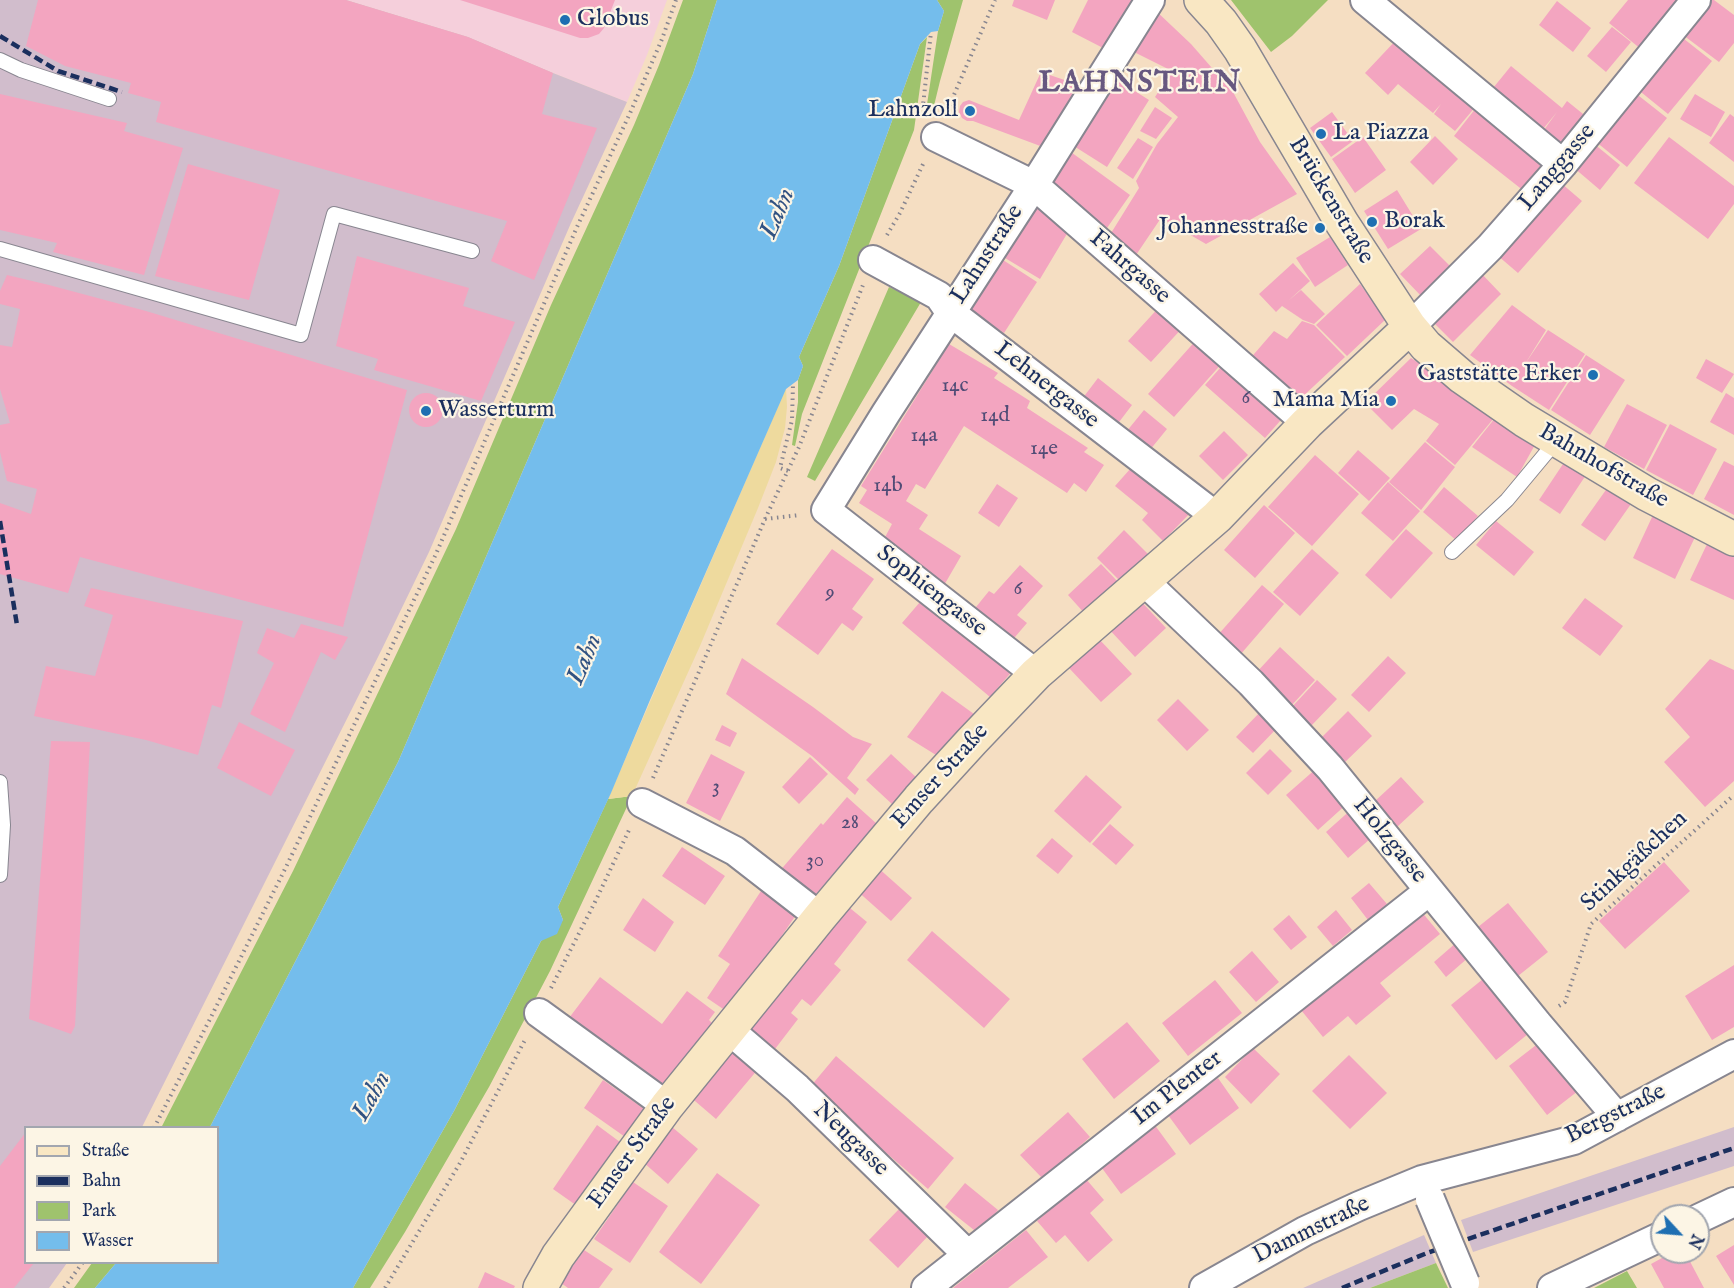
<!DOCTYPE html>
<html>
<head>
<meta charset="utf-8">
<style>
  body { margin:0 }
  #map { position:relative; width:1734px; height:1288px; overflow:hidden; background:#f5dec2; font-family:"IM FELL English",serif }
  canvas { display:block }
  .legend { position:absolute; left:24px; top:1126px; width:195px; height:138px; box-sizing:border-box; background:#fcf5e5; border:2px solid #a2a6af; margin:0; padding:8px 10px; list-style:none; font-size:18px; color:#1b2f5e }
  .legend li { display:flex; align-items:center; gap:12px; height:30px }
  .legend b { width:30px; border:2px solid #a2a6af }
  .north { position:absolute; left:1650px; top:1204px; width:60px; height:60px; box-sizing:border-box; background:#fcf5e5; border:2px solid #a2a6af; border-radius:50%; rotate:116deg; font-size:16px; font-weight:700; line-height:24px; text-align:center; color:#1b2f5e }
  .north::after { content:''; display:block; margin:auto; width:21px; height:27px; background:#1f6fb2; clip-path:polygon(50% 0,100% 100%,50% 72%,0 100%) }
</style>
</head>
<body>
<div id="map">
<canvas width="1734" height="1288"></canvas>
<ul class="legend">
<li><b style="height:8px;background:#f9e7c3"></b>Straße</li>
<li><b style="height:8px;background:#1b2f5e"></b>Bahn</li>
<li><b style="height:16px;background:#9fc36d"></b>Park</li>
<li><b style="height:16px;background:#74bdec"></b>Wasser</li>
</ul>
<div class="north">N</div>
</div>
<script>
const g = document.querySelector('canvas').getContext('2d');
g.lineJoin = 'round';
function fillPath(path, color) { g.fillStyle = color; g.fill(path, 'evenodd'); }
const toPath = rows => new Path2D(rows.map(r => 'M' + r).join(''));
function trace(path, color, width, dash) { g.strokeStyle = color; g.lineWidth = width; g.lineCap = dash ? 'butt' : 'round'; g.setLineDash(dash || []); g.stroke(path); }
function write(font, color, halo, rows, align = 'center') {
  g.font = font + ' "IM FELL English",serif'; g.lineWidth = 4.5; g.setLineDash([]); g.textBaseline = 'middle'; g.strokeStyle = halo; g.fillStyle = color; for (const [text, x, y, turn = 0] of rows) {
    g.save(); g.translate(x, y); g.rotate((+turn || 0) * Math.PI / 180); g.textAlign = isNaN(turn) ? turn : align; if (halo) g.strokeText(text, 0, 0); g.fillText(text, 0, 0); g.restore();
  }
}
const built = toPath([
  [346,0,667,0,647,55,627,102,553,73,468,37]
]);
const industrial = toPath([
  [0,0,346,0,468,37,553,73,627,102,571,223,429,552,381,651,142,1127,26,1128,26,1262,67,1263,49,1288,0,1288],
  [1734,1127,1734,1166,1473,1252,1461,1220],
  [1424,1235,1436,1263,1370,1288,1303,1288]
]);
const green = toPath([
  [683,0,717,0,693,74,398,762,210,1127,161,1128,293,871,456,529,551,305,634,125,659,65],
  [937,0,963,0,940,81,931,118,926,111,938,31,944,11],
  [1231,0,1328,0,1292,36,1271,52],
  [927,37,914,130,802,414,795,446,792,445,798,402,798,380,803,366,799,357,839,266,920,44],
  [889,287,921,302,815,481,807,477],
  [632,796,550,971,489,1087,405,1232,370,1288,353,1288,454,1111,541,941,563,920,558,907,608,799],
  [92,1263,116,1263,95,1288,74,1288],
  [1436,1263,1448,1288,1370,1288],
  [1627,1271,1637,1288,1594,1288]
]);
const sand = toPath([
  [786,388,787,407,785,428,776,462,758,508,700,646,632,796,608,799]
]);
const water = toPath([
  [717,0,937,0,944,11,938,31,931,32,920,44,839,266,799,357,803,366,798,380,786,389,650,700,611,793,558,907,563,920,557,934,541,941,454,1111,353,1288,95,1288,116,1263,218,1262,218,1128,210,1127,398,762,693,74]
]);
const building = toPath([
  [38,0,346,0,468,37,553,73,542,114,597,128,534,280,491,261,507,221,156,122,161,102,128,93,131,83,65,66,26,46],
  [460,0,615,0,604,28,599,34,588,38,580,38,558,31],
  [1014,0,1055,0,1047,20,1012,6],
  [1088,0,1132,0,1105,49,1072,32],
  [1628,0,1682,0,1642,50,1609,23],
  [1709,0,1714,0,1734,15,1734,43,1719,62,1683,35],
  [1557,1,1591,28,1573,52,1539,25],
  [1154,9,1191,44,1233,92,1260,142,1297,194,1206,244,1161,218,1134,258,1108,238,1139,188,1136,181,1157,144,1178,117,1155,97,1172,71,1128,49],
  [1612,27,1631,42,1606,72,1587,56],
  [1679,35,1712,61,1668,114,1636,88],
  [1398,38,1477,105,1455,131,1434,114,1441,104,1433,113,1398,84,1388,95,1365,73],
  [1511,66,1562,108,1567,101,1588,118,1561,150,1541,134,1557,112,1539,134,1489,93],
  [1041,72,1082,86,1055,133,1049,131,1043,147,973,121,967,121,962,118,959,112,960,106,963,102,969,100,1019,120],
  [1111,76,1149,100,1107,167,1069,143],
  [1634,92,1667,118,1627,167,1595,141],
  [0,94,127,123,124,131,183,148,144,275,53,252,57,243,0,230],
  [1695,94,1725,112,1711,137,1680,119],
  [1479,104,1554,163,1529,195,1454,136],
  [1155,107,1172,118,1156,139,1140,131],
  [1332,112,1353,141,1331,157,1310,128],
  [1730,114,1734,117,1734,162,1709,143],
  [1435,136,1458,159,1433,185,1410,162],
  [1363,137,1386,170,1355,193,1332,159],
  [1669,137,1734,186,1734,204,1708,239,1634,183],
  [1138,138,1153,147,1133,179,1117,168],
  [1593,143,1620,165,1600,190,1573,167],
  [1064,147,1130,195,1107,228,1043,180],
  [188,164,280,190,249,300,155,276],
  [1561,183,1582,201,1518,273,1497,255],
  [1397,190,1421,229,1388,249,1364,211],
  [1036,206,1071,227,1040,279,1005,258],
  [1330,237,1348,265,1315,287,1296,258],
  [1430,246,1453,269,1423,298,1400,274],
  [357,256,469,288,463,306,515,322,481,401,374,370,378,359,336,346],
  [1003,260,1037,282,1004,333,970,311],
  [1293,263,1310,281,1288,301,1301,290,1325,314,1314,324,1303,320,1282,306,1276,312,1259,294],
  [1479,271,1501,294,1453,342,1430,319],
  [7,275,49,285,146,311,407,390,343,627,80,557,68,593,0,574,0,503,31,514,37,489,7,481,0,452,0,425,10,423,0,389,0,345,12,347,20,309,0,304,0,291],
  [1360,284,1386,319,1347,356,1316,325],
  [1162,304,1185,325,1151,362,1128,341],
  [1512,305,1546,330,1525,364,1548,330,1585,354,1549,410,1512,386,1470,355],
  [1302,321,1314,325,1345,357,1299,400,1248,361,1274,331,1287,339],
  [1198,338,1224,361,1174,417,1148,394],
  [949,344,998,373,994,378,1030,401,1027,408,1088,448,1084,452,1104,465,1086,492,1074,483,1067,493,964,426,925,489,916,484,906,501,928,515,919,529,961,556,943,587,882,543,892,524,859,503,867,490,861,486],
  [1586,355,1625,380,1590,435,1551,410],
  [1411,358,1464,393,1494,418,1455,465,1426,441,1452,407,1439,424,1414,409,1392,430,1365,403],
  [1228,359,1288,412,1265,438,1205,385],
  [1706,359,1734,374,1722,393,1696,378],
  [1098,378,1132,405,1113,430,1079,403],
  [1726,393,1734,398,1734,435,1710,422],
  '409 410a17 17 0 1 1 34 0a17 17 0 1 1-34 0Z',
  [1627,404,1667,425,1644,469,1604,447],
  [1144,410,1167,429,1145,456,1122,437],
  [1495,418,1536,443,1517,477,1472,447],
  [1670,424,1717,449,1693,495,1646,470],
  [1224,431,1248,455,1223,480,1199,456],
  [1425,442,1455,467,1421,510,1389,482],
  [1358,450,1390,478,1369,501,1338,473],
  [1315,455,1359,494,1312,546,1268,507],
  [1139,459,1195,508,1163,541,1142,520,1148,513,1115,486],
  [1565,461,1586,475,1560,514,1539,500],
  [1724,461,1734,466,1734,515,1704,499],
  [1388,482,1420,511,1393,541,1361,513],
  [997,484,1018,498,999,527,978,513],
  [1444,487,1478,516,1457,541,1423,512],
  [1608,487,1631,504,1605,541,1581,525],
  [1264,505,1295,533,1255,578,1224,550],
  [1653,515,1696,535,1675,579,1633,558],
  [1496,521,1534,552,1514,576,1476,545],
  [1406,529,1433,553,1391,599,1365,575],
  [1124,530,1149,555,1121,582,1097,558],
  [1708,542,1734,555,1734,600,1690,580],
  [832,549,874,579,852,609,863,617,853,631,842,623,818,655,776,624],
  [1312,549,1339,573,1300,616,1273,592],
  [1101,564,1119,583,1086,615,1068,595],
  [1020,565,1043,586,1017,615,1027,623,1009,644,972,612,989,591,994,594],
  [1262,585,1284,604,1240,655,1217,636],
  [91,588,243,621,221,708,212,705,198,755,146,740,34,716,46,666,95,676,113,615,84,606],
  [926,595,1014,669,990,697,902,623],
  [1138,598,1166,628,1135,657,1107,627],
  [1585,598,1623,626,1600,656,1562,628],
  [301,624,348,637,335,660,321,652,285,732,250,714,274,663,257,653,267,628,294,638],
  [1099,639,1132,674,1101,702,1069,668],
  [1280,647,1315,680,1291,706,1255,674],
  [1388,656,1406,673,1369,712,1351,695],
  [742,658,813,707,853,737,872,744,847,778,859,789,855,795,812,756,726,694],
  [1710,659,1734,670,1734,781,1705,807,1664,762,1690,737,1665,709],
  [1317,680,1337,699,1311,726,1291,708],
  [942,691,974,714,936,755,907,737],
  [1178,699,1209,730,1187,751,1157,720],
  [1263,709,1280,725,1253,753,1236,737],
  [1348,711,1372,736,1344,763,1321,738],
  [239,722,295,750,271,796,217,768],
  [722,725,737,733,730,747,715,740],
  [51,741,90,742,75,1026,71,1034,29,1019],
  [1270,749,1292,771,1268,795,1246,773],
  [711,754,745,772,720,821,686,803],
  [891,754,917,778,893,805,866,780],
  [810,757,828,774,799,804,782,787],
  [1318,767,1349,802,1318,830,1286,795],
  [1086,775,1122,807,1090,843,1054,811],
  [1401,777,1424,802,1397,827,1374,802],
  [847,797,877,824,810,901,778,873,821,823,823,825],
  [1354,807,1377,833,1348,858,1326,832],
  [1110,824,1134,845,1116,865,1092,844],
  [1052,838,1073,856,1058,874,1036,856],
  [682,847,725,876,705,905,662,876],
  [1664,862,1690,891,1625,949,1599,921],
  [876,866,912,898,891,921,855,889],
  [1369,883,1387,904,1368,920,1351,898],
  [763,888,798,912,729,1013,707,998,730,964,718,956],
  [643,898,674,922,655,952,623,930],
  [1508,903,1548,952,1518,976,1478,927],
  [845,904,867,922,834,964,841,970,811,1006,802,999,791,1013,798,1019,775,1049,746,1027],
  [1336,910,1352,930,1333,946,1317,927],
  [1421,911,1440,934,1380,983,1391,996,1356,1025,1348,1016,1323,1037,1301,1010],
  [1289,915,1307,937,1291,950,1273,929],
  [932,931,1010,999,984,1028,907,960],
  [1457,942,1469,957,1446,977,1434,962],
  [1252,951,1279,982,1256,1002,1229,972],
  [1734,965,1734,1027,1712,1040,1685,996],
  [600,977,662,1024,687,991,715,1012,709,1020,714,1025,663,1094,566,1022],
  [1483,979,1528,1034,1496,1060,1451,1005],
  [1215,980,1242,1013,1188,1056,1162,1023],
  [1127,1022,1160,1061,1114,1099,1082,1059],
  [1540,1042,1578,1091,1547,1115,1509,1066],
  [732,1044,759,1068,716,1119,688,1095],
  [1253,1048,1280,1074,1251,1104,1225,1077],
  [1349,1055,1387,1093,1350,1129,1312,1091],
  [836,1056,954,1158,928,1189,810,1087],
  [1218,1078,1239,1108,1190,1145,1168,1115],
  [603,1080,647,1111,628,1139,584,1108],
  [1068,1112,1090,1137,1043,1179,1020,1155],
  [665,1121,698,1149,668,1184,635,1155],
  [1154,1124,1176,1154,1121,1194,1099,1164],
  [597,1125,624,1145,580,1208,553,1189],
  [26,1132,26,1263,34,1263,14,1288,0,1288,0,1166],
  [717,1173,760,1205,701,1284,659,1252],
  [1086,1179,1104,1200,1090,1213,1113,1240,1088,1262,1065,1235,1056,1243,1037,1221],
  [633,1182,668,1206,630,1263,594,1239],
  [965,1183,998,1210,979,1234,945,1207],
  [901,1207,929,1235,898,1268,869,1240],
  [1026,1230,1048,1257,1008,1288,953,1288],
  [1734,1245,1734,1285,1716,1256],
  [584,1250,613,1269,599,1288,568,1288,561,1283],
  [1673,1252,1685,1252,1704,1288,1664,1288,1651,1264],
  [485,1272,515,1286,514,1288,478,1288]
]);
const path = toPath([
  [947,111,995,0],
  [922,115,931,32],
  [887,235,900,213,924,162],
  [788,471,780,468,792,420,793,384],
  [765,519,800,515],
  [653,778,765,519,799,447,863,285],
  [551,988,595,902,630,828],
  [1559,1006,1565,1002,1591,924,1734,795],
  [154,1128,210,1019,286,867,436,554,577,227,631,111,662,39,676,0],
  [64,1288,83,1262],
  [385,1288,460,1163,526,1038]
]);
const lane = toPath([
  [0,60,21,70,109,99],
  [0,249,301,335,334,214,472,251],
  [1452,552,1507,500,1557,440],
  [0,782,3,825,0,875]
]);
const street = toPath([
  [1365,0,1563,164],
  [936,137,1034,185,1307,423],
  [873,260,939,296,950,312,1217,517],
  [1410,327,1490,247,1563,164,1696,0],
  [1143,580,1251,683,1330,768,1537,1023,1617,1117],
  [1036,674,826,510,886,413,1034,185,1150,0],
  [642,803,735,851,820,917],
  [539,1013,667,1106],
  [728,1029,797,1088,968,1255],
  [1698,1219,1734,1202],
  [926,1288,1429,891],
  [1204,1288,1305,1231,1359,1206,1422,1180,1574,1140,1734,1054],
  [1552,1288,1662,1236]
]);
const secondary = toPath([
  [1201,0,1221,22,1240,49,1342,223,1410,327,1426,346,1462,377,1524,420,1647,494,1734,539],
  [540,1288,558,1256,667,1106,820,917,919,799,972,741,1036,674,1217,517,1307,423,1410,327]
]);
const rail = toPath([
  [0,36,58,71,122,92],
  [0,521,17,625],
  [1342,1288,1427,1253,1734,1148]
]);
const streetBridge = toPath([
  [1430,1199,1465,1283]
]);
const markers = [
  [565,20,6,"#1f6fb2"],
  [970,111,6,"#1f6fb2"],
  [1321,134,6,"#1f6fb2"],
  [1372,222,6,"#1f6fb2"],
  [1320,228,6,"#1f6fb2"],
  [1593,375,6,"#1f6fb2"],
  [1391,401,6,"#1f6fb2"],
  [426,411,6,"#1f6fb2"]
];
const numberNames = [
  ["14c",955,387],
  ["6",1246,399],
  ["14d",995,417],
  ["14a",924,437],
  ["14e",1044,450],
  ["14b",888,487],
  ["6",1018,590],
  ["9",830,594],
  ["3",716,788],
  ["28",850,824],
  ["30",815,862]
];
const poiNames = [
  ["Globus",577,20],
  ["Lahnzoll",958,111,"right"],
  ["La Piazza",1333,134],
  ["Borak",1384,222],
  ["Johannesstraße",1308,228,"right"],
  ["Gaststätte Erker",1581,375,"right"],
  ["Mama Mia",1379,401,"right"],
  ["Wasserturm",438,411]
];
const streetNames = [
  ["Langgasse",1558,168,-50],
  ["Brückenstraße",1330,201,59],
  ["Lahnstraße",988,255,-57],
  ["Fahrgasse",1129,268,41],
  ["Lehnergasse",1046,386,38],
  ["Bahnhofstraße",1603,467,30],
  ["Sophiengasse",931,592,38],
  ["Emser Straße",941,777,-48],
  ["Holzgasse",1389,841,51],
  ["Stinkgäßchen",1635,862,-43],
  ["Im Plenter",1178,1089,-38],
  ["Bergstraße",1616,1115,-26],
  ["Neugasse",850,1140,44],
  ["Emser Straße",633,1153,-54],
  ["Dammstraße",1312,1231,-26]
];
const waterNames = [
  ["Lahn",779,214,-67],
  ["Lahn",586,660,-67],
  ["Lahn",373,1097,-61]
];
const districtNames = [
  ["LAHNSTEIN",1140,85]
];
fillPath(built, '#f5cfdb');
fillPath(industrial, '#d1bdcc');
fillPath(green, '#9fc36d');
fillPath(sand, '#eeda9e');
fillPath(water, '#74bdec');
fillPath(building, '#f3a5c0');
trace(lane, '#888690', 16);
trace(street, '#888690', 32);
trace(secondary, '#888690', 36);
trace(path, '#888690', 4, [1.5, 4.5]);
trace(lane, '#fff', 14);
trace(street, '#fff', 28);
trace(secondary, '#f9e7c3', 33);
trace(rail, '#1b2f5e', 4.5, [9, 4.5]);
trace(streetBridge, '#888690', 32, []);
trace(streetBridge, '#fff', 28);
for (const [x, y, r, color] of markers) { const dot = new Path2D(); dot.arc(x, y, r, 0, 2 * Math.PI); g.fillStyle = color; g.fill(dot); trace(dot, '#fcf5e5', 2); }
write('21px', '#514c76', null, numberNames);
write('24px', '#1b2f5e', '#fcf5e5', poiNames, 'left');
write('24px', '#1b2f5e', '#fcf5e5', streetNames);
write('italic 26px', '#315282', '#fcf5e5', waterNames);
g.letterSpacing = '1.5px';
write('bold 30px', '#675880', '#fcf5e5', districtNames);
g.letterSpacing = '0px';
</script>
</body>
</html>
